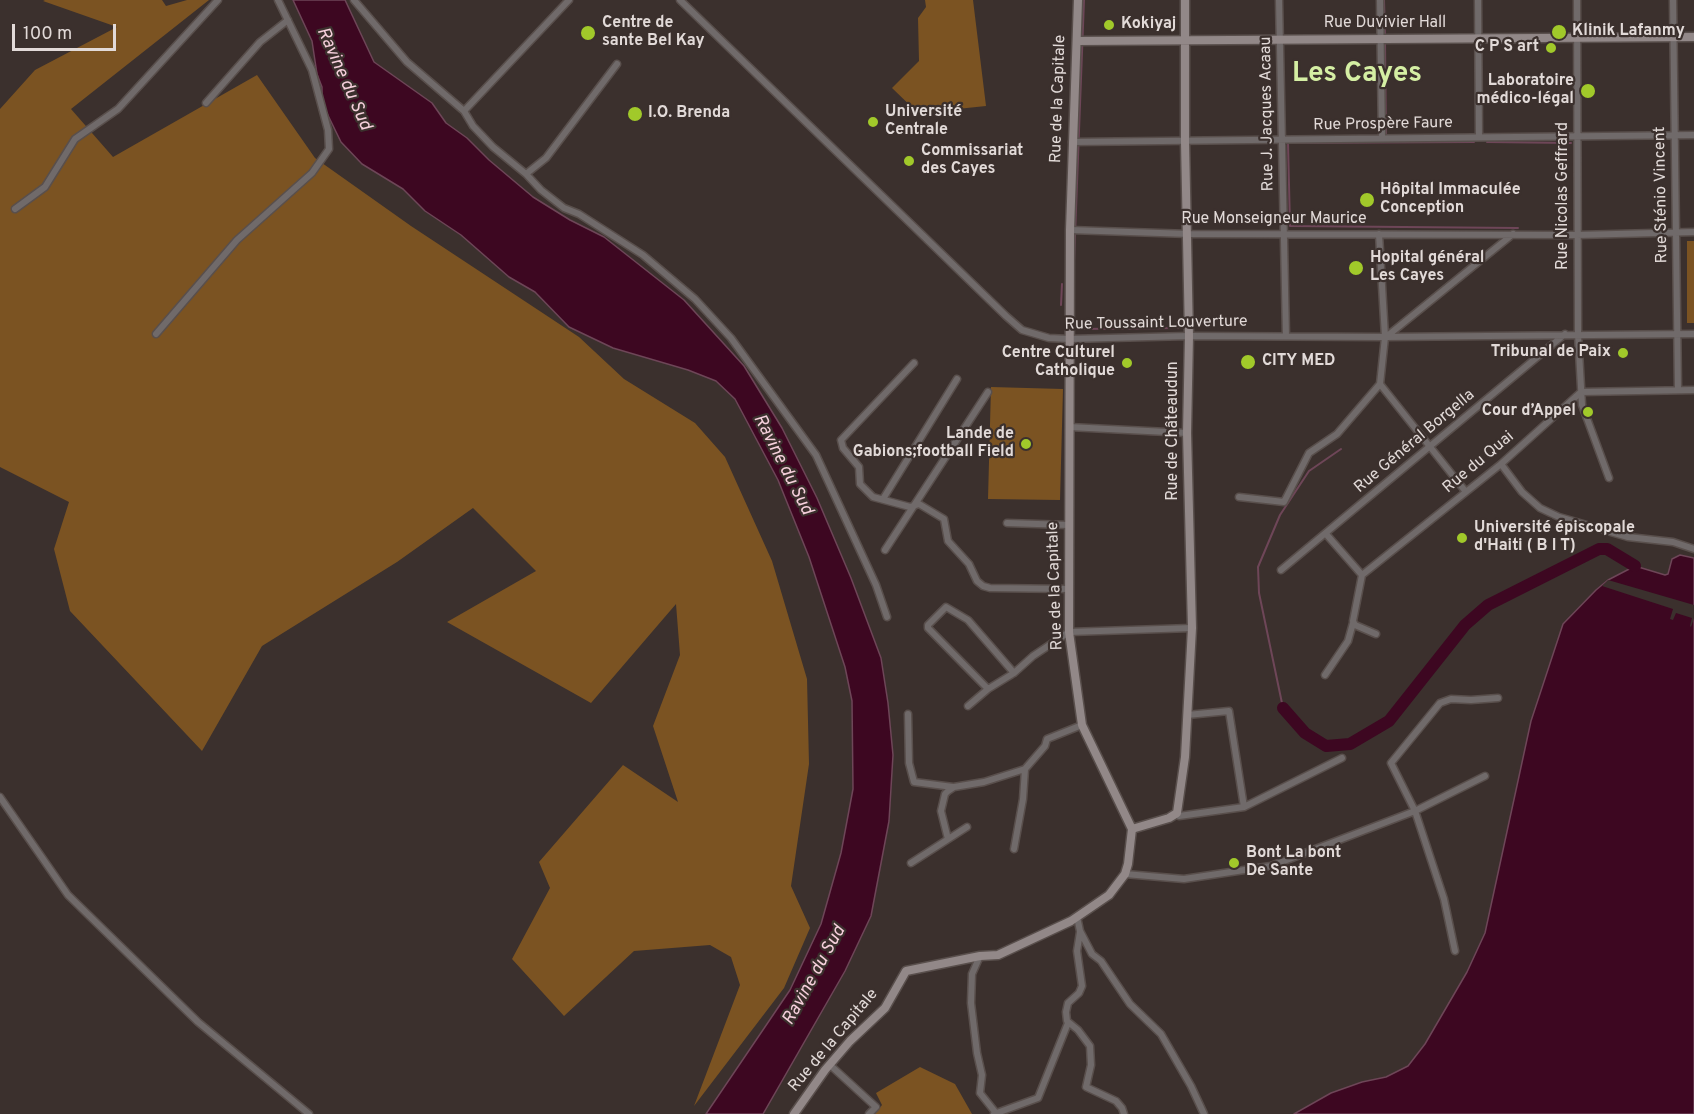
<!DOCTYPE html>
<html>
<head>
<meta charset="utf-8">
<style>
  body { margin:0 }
  #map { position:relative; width:1694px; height:1114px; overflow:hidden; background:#3b302d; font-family:Overpass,sans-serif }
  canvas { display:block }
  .scale { position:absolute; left:12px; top:24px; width:104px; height:27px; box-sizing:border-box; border:3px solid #e2dad8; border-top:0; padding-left:8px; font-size:18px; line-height:21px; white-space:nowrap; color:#e2dad8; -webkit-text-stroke:4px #3b302d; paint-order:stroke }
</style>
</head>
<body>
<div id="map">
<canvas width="1694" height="1114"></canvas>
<div class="scale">100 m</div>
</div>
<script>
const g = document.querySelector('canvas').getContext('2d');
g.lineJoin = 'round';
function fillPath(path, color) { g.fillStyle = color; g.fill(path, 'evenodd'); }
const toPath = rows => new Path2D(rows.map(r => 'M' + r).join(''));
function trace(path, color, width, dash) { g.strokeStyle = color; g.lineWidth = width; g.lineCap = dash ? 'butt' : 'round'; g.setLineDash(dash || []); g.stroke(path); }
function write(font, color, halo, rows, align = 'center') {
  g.font = font + ' Overpass,sans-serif'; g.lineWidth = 4.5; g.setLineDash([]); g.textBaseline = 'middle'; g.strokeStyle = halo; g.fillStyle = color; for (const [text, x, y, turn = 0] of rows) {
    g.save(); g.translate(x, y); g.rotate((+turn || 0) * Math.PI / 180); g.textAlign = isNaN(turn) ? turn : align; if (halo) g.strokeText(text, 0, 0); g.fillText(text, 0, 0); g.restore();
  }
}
const green = toPath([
  [45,0,162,0,166,6,187,0,209,0,71,109,113,157,257,75,315,158,411,226,579,337,624,379,695,423,725,457,772,561,807,679,809,764,791,886,810,928,784,988,694,1106,740,985,731,957,710,945,634,951,564,1016,512,959,550,888,539,862,623,765,678,802,653,726,680,655,676,604,591,703,447,622,536,571,473,508,397,562,262,646,202,751,70,611,54,549,69,502,0,467,0,109,35,70,117,27,43,1],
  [925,0,973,0,986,106,938,111,920,115,892,88,919,61,918,18,926,7],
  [1687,241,1694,241,1694,323,1687,323],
  [991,387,1063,389,1060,500,988,499],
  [920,1067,955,1084,972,1114,875,1114,882,1105,876,1093]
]);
const water = toPath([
  [293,0,345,0,374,62,432,103,446,123,467,138,489,160,533,197,570,220,604,237,684,300,744,366,782,428,817,498,851,578,881,658,888,703,893,755,889,821,871,916,845,971,763,1114,706,1114,790,990,821,924,841,853,853,789,852,701,845,667,809,557,778,480,735,399,716,381,688,370,613,348,569,327,535,292,509,277,461,235,425,211,403,189,362,164,341,142,322,103,322,87,317,74,312,41,293,0],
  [1680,555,1694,558,1694,1114,1294,1114,1331,1093,1362,1082,1386,1077,1408,1066,1425,1044,1467,972,1485,933,1531,721,1563,624,1596,590,1608,580,1635,566,1665,575,1668,574,1672,559,1680,555]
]);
const pier = toPath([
  [1608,580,1694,605,1694,618,1691,627,1690,626,1692,618,1676,613,1673,620,1670,619,1673,609,1602,586]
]);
const stream = toPath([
  [1384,0,1385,36],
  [1385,42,1386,138],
  [1474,142,1288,143,1290,226,1518,228],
  [1487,142,1571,143],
  [1074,262,1084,0],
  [1061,305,1062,284],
  [1073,324,1078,329,1178,328],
  [1092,431,1183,436,1187,540],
  [1283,708,1259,593,1258,567,1280,515,1309,471,1341,449]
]);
const river = toPath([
  [1283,708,1305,733,1326,746,1350,744,1389,721,1465,625,1488,605,1599,549,1607,549,1635,566]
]);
const street = toPath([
  [354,0,407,62,464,111,473,126,493,147,526,174,541,190,564,208,579,214,643,255,695,299,731,338,816,455,876,585,887,617],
  [680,0,1006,316,1022,330,1049,338,1069,339,1189,336,1385,337,1694,334],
  [1279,0,1286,336],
  [1380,0,1382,138],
  [1478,0,1479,137],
  [1577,0,1578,334,1582,405,1609,478],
  [1673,0,1678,390],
  [206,103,260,42,288,20],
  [464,111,569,0],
  [1072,142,1694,135],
  [526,174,546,158,617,64],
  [15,209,45,187,75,139,118,109,218,0],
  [1070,230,1190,234,1577,235,1694,232],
  [156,334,237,240,312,173,329,149,328,130,312,70,278,0],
  [1386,337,1513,234],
  [914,363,841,440,843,448,859,467,860,484,873,497,910,507,919,504,944,519,948,541,969,564,977,581,983,586,990,588,1069,589],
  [1380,384,1466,492],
  [1069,427,1187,433],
  [1501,464,1522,492,1540,508,1559,517,1628,537,1673,542,1694,549],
  [1239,497,1284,502,1309,453,1337,434,1380,384,1385,337,1379,234],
  [883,499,957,379],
  [1007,523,1068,525],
  [1326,534,1362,575],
  [885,550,988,392],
  [1281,570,1565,334],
  [1376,634,1355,625,1353,621,1362,575,1501,464,1581,392,1694,390],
  [1325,675,1348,641,1353,623],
  [988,689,928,628,928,625,946,607,968,620,1014,673],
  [968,706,988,689,1014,673,1033,656,1069,632,1192,628],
  [908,714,909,763,914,782,953,787],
  [1187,715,1229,711,1244,807],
  [0,797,68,895,198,1022,309,1114],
  [1177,813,1179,816,1244,807,1342,758],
  [948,839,941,811,945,794,948,791,954,787,984,782,1025,769,1045,746,1047,739,1082,725],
  [1014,849,1023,799,1025,769],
  [911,863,967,827],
  [1125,874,1184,879,1271,866,1415,811,1485,776],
  [1077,917,1080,931,1092,954,1101,961,1130,1004,1161,1034,1191,1086,1204,1114],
  [1080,932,1077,951,1082,986,1079,993,1068,1003,1066,1012,1067,1021,1078,1030,1090,1046,1091,1065,1086,1087,1116,1101,1122,1108,1124,1114],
  [1455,951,1444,899,1415,811,1391,763,1440,703,1451,699,1471,700,1498,698],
  [980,956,972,974,971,1003,977,1053,982,1075,980,1093,996,1113],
  [830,1065,876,1107,869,1114],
  [994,1114,1038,1098,1068,1023]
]);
const secondary = toPath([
  [1077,41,1694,37],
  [1132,829,1169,818,1177,813,1185,757,1192,628,1187,433,1189,336,1185,142,1185,0],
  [794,1114,825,1070,850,1041,885,1008,906,971,980,956,998,955,1071,921,1109,895,1125,874,1128,864,1132,829,1082,725,1069,632,1070,230,1078,0]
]);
const markers = [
  [1109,25,6,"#a1c92a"],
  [1559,32,8,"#a1c92a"],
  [588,33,8,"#a1c92a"],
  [1551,48,6,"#a1c92a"],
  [1588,91,8,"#a1c92a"],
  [635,114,8,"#a1c92a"],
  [873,122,6,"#a1c92a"],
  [909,161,6,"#a1c92a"],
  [1367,200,8,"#a1c92a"],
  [1356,268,8,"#a1c92a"],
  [1623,353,6,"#a1c92a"],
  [1248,362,8,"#a1c92a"],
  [1127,363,6,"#a1c92a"],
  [1588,412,6,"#a1c92a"],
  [1026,444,6,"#a1c92a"],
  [1462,538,6,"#a1c92a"],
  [1234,863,6,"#a1c92a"]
];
const poiNames = [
  ["Centre de",602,24],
  ["sante Bel Kay",602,42],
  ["Kokiyaj",1121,25],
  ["Klinik Lafanmy",1572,32],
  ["C P S art",1539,48,"right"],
  ["Laboratoire",1574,82,"right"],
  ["médico-légal",1574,100,"right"],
  ["Université",885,113],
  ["Centrale",885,131],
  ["I.O. Brenda",648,114],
  ["Commissariat",921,152],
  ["des Cayes",921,170],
  ["Hôpital Immaculée",1380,191],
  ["Conception",1380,209],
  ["Hopital général",1370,259],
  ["Les Cayes",1370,277],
  ["Tribunal de Paix",1611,353,"right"],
  ["Centre Culturel",1115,354,"right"],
  ["Catholique",1115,372,"right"],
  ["CITY MED",1262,362],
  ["Cour d’Appel",1576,412,"right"],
  ["Lande de",1014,435,"right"],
  ["Gabions;football Field",1014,453,"right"],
  ["Université épiscopale",1474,529],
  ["d'Haiti ( B I T)",1474,547],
  ["Bont La bont",1246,854],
  ["De Sante",1246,872]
];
const streetNames = [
  ["Rue Duvivier Hall",1385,24],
  ["Rue de la Capitale",1059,99,-88],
  ["Rue J. Jacques Acaau",1268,114,-91],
  ["Rue Prospère Faure",1383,125,-1],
  ["Rue Sténio Vincent",1662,195,-91],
  ["Rue Nicolas Geffrard",1564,196,-90],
  ["Rue Monseigneur Maurice",1274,220],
  ["Rue Toussaint Louverture",1156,324,-1],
  ["Rue de Châteaudun",1174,431,-90],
  ["Rue Général Borgella",1415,442,-40],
  ["Rue du Quai",1479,463,-40],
  ["Rue de la Capitale",1056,586,-92],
  ["Rue de la Capitale",834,1041,-50]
];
const waterNames = [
  ["Ravine du Sud",343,79,66],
  ["Ravine du Sud",782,465,63],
  ["Ravine du Sud",815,976,-61]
];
const townNames = [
  ["Les Cayes",1357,75]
];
fillPath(green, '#7b5322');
fillPath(water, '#3d0721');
trace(water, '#6e4658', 1.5);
fillPath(pier, '#3b302d');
trace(stream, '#6e4658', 2);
trace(river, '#3d0721', 12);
trace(street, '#594f4c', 9);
trace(secondary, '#594f4c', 11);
trace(street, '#706a6a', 6);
trace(secondary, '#928888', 8);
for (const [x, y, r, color] of markers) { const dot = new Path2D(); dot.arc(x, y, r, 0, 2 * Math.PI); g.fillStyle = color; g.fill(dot); trace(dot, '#3b302d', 2); }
write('bold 16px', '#e2dad8', '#3b302d', poiNames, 'left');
write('16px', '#e2dad8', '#3b302d', streetNames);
write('italic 18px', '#f6d0dc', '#3b302d', waterNames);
write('bold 28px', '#d5efa4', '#3b302d', townNames);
</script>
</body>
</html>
